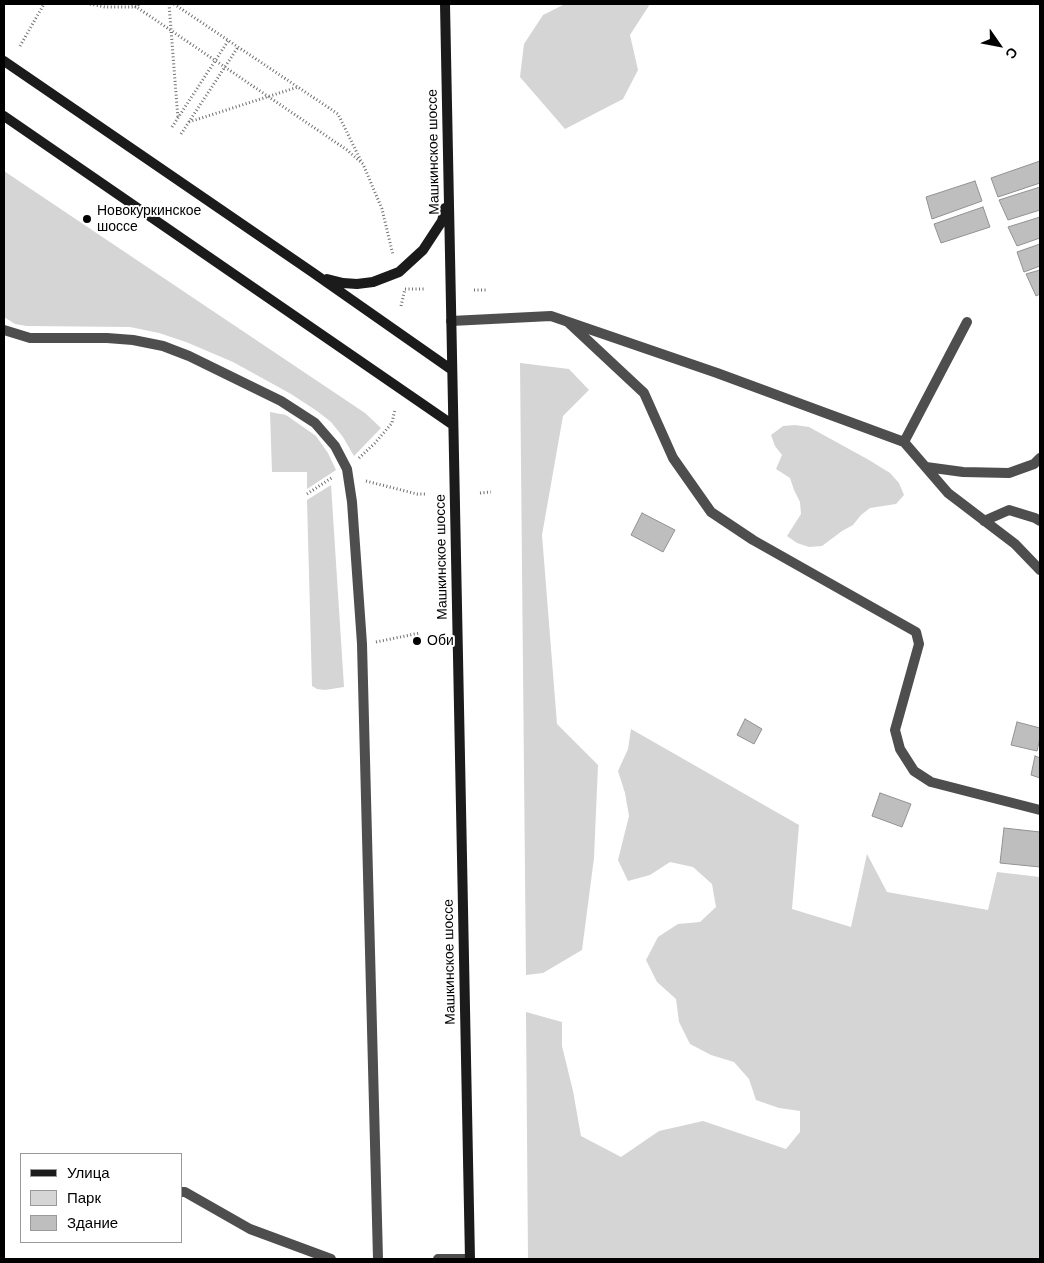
<!DOCTYPE html>
<html>
<head>
<meta charset="utf-8">
<style>
  body { margin:0 }
  #map { position:relative; width:1044px; height:1263px; overflow:hidden; background:#fff; font-family:"DM Sans",sans-serif }
  canvas { display:block }
  .frame { position:absolute; inset:0; border:5px solid #000; pointer-events:none }
  .legend { position:absolute; left:20px; top:1153px; width:162px; height:90px; box-sizing:border-box; background:#fff; border:1px solid #999; margin:0; padding:6px 9px; list-style:none; font-size:15px; color:#000 }
  .legend li { display:flex; align-items:center; gap:10px; height:25px }
  .legend b { width:25px; border:1px solid #999 }
  .north { position:absolute; left:974px; top:20px; width:50px; height:50px; -webkit-text-stroke:4px #fff; paint-order:stroke; rotate:123deg; font-size:14px; font-weight:700; line-height:20px; text-align:center; color:#000 }
  .north::after { content:''; display:block; margin:auto; width:18px; height:22px; background:#000; clip-path:polygon(50% 0,100% 100%,50% 72%,0 100%) }
</style>
</head>
<body>
<div id="map">
<canvas width="1044" height="1263"></canvas>
<div class="frame"></div>
<ul class="legend">
<li><b style="height:6px;background:#1b1b1b"></b>Улица</li>
<li><b style="height:14px;background:#d5d5d5"></b>Парк</li>
<li><b style="height:14px;background:#bebebe"></b>Здание</li>
</ul>
<div class="north">С</div>
</div>
<script>
const g = document.querySelector('canvas').getContext('2d');
g.lineJoin = 'round';
function fillPath(path, color) { g.fillStyle = color; g.fill(path, 'evenodd'); }
const toPath = rows => new Path2D(rows.map(r => 'M' + r).join(''));
function trace(path, color, width, dash) { g.strokeStyle = color; g.lineWidth = width; g.lineCap = dash ? 'butt' : 'round'; g.setLineDash(dash || []); g.stroke(path); }
function write(font, color, halo, rows, align = 'center') {
  g.font = font + ' "DM Sans",sans-serif'; g.lineWidth = 4; g.setLineDash([]); g.textBaseline = 'middle'; g.strokeStyle = halo; g.fillStyle = color; for (const [text, x, y, turn = 0] of rows) {
    g.save(); g.translate(x, y); g.rotate((+turn || 0) * Math.PI / 180); g.textAlign = isNaN(turn) ? turn : align; if (halo) g.strokeText(text, 0, 0); g.fillText(text, 0, 0); g.restore();
  }
}
const green = toPath([
  [565,4,650,4,630,35,638,70,623,99,565,129,520,77,524,44,543,15],
  [4,171,365,413,381,428,354,456,343,437,331,422,317,411,291,394,233,362,186,342,159,333,130,327,27,326,15,324,4,317],
  [520,363,569,369,589,390,563,416,542,535,557,724,598,765,594,858,582,950,543,973,526,975],
  [270,412,286,415,316,436,328,453,336,470,307,489,307,472,272,472],
  [795,425,809,427,869,460,890,473,899,483,904,495,896,504,870,508,861,515,853,525,842,531,822,546,809,547,797,543,787,536,801,514,800,502,794,490,790,478,776,469,782,455,775,446,771,435,783,426],
  [331,485,344,687,325,690,317,689,312,686,307,500],
  [631,729,799,825,792,909,851,927,867,854,887,892,988,910,997,872,1040,877,1040,1259,528,1259,526,1012,562,1022,562,1046,573,1091,581,1136,621,1157,659,1131,703,1121,786,1149,800,1132,800,1111,779,1108,756,1100,749,1079,734,1062,711,1055,690,1044,679,1022,676,999,657,982,646,960,658,937,678,924,700,922,716,907,712,884,693,867,670,862,650,875,628,881,618,860,629,816,625,793,618,771,628,749]
]);
const building = toPath([
  [1040,161,1040,183,998,197,991,178,1040,161],
  [975,181,982,201,932,219,926,197,975,181],
  [1040,187,1040,210,1008,220,999,200,1040,187],
  [983,207,990,227,941,243,934,224,983,207],
  [1040,217,1040,238,1017,246,1008,227,1040,217],
  [1040,244,1040,266,1024,272,1017,252,1040,244],
  [1040,270,1040,294,1036,296,1026,274,1040,270],
  [642,513,675,530,663,552,631,535,642,513],
  [745,719,762,729,754,744,737,735,745,719],
  [1017,722,1040,728,1040,738,1037,751,1011,745,1017,722],
  [1035,756,1040,758,1040,778,1031,775,1035,756],
  [880,793,911,804,902,827,872,816,880,793],
  [1004,828,1040,832,1040,867,1000,863,1004,828]
]);
const path = toPath([
  [90,4,105,7,137,7,139,4],
  [132,4,347,150,363,164,382,209,393,255],
  [169,4,178,119],
  [174,4,338,114,361,161],
  [20,46,44,4],
  [189,122,298,87],
  [172,127,228,41],
  [181,134,238,47],
  [474,290,487,290],
  [401,306,405,289,425,289],
  [359,458,375,443,392,423,395,409],
  [366,481,417,494,426,494],
  [480,493,491,492],
  [307,494,333,477],
  [376,642,420,633]
]);
const service = toPath([
  [451,321,551,316,717,373,904,442,967,322],
  [568,322,644,393,673,458,711,512,753,540,916,632,919,644,895,730,900,749,914,771,931,782,1040,810],
  [4,330,30,338,107,338,133,340,163,346,189,356,281,401,315,423,335,446,347,469,352,502,362,644,378,1259],
  [904,442,948,493,1015,544,1040,570],
  [926,467,963,472,1009,473,1034,464,1040,458],
  [984,521,1009,510,1035,518,1040,521],
  [181,1192,185,1192,250,1229,331,1259],
  [438,1259,470,1259]
]);
const secondary = toPath([
  [445,4,470,1259],
  [4,61,312,272,452,370],
  [4,116,453,425],
  [327,279,343,283,357,284,373,282,399,272,423,250,442,221,445,208]
]);
const markers = [
  [87,219,5,"#000"],
  [417,641,5,"#000"]
];
const streetNames = [
  ["Машкинское шоссе",434,152,-91],
  ["Машкинское шоссе",442,557,-91],
  ["Машкинское шоссе",450,962,-91]
];
const poiNames = [
  ["Новокуркинское",97,211],
  ["шоссе",97,227],
  ["Оби",427,641]
];
fillPath(green, '#d5d5d5');
fillPath(building, '#bebebe');
trace(building, '#929292', 1);
trace(path, '#707070', 3, [1, 2.5]);
trace(service, '#4e4e4e', 10);
trace(secondary, '#1b1b1b', 10);
for (const [x, y, r, color] of markers) { const dot = new Path2D(); dot.arc(x, y, r, 0, 2 * Math.PI); g.fillStyle = color; g.fill(dot); trace(dot, '#fff', 2); }
write('14px', '#000', '#fff', streetNames);
write('14px', '#000', '#fff', poiNames, 'left');
</script>
</body>
</html>
